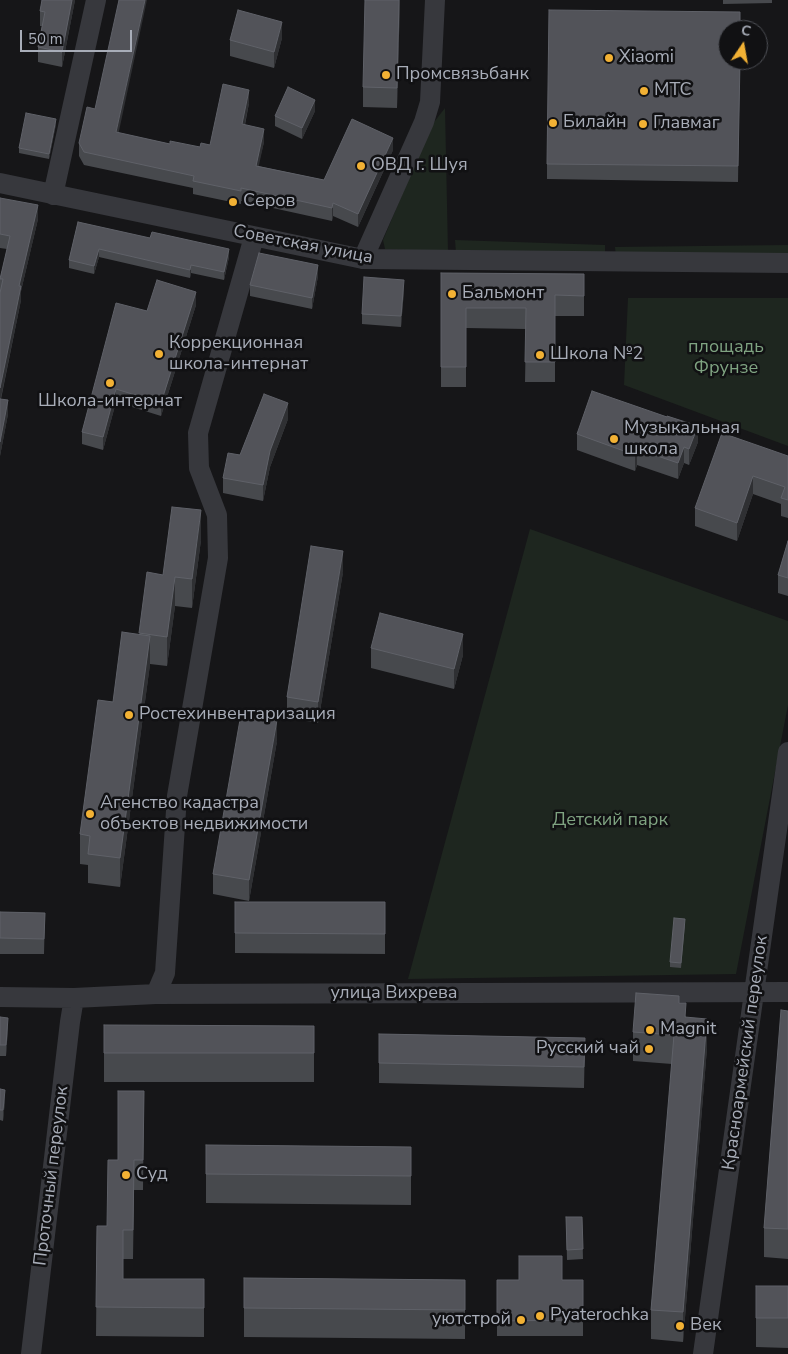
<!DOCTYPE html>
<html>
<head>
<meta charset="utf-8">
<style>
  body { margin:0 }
  #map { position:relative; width:788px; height:1354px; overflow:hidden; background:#161618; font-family:"Nunito Sans",sans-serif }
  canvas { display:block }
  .north { position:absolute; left:718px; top:20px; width:50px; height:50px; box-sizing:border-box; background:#111113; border:1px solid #4d4f55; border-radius:50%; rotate:12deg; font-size:14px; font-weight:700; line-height:20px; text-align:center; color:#a8adb8 }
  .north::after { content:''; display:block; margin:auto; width:18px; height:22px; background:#f2b134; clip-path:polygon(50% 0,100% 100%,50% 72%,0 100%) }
  .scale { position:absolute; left:20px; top:30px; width:112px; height:22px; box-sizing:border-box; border:2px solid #a8adb8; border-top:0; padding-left:6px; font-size:15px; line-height:18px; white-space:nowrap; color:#a8adb8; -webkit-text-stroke:4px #111113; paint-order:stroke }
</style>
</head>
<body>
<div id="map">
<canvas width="788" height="1354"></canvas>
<div class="north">С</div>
<div class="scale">50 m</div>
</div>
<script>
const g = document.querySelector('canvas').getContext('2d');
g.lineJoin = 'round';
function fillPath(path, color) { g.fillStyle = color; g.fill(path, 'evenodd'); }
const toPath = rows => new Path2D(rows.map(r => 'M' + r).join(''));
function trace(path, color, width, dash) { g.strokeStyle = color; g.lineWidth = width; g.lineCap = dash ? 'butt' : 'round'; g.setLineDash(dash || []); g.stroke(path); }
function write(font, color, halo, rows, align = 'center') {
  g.font = font + ' "Nunito Sans",sans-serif'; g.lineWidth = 5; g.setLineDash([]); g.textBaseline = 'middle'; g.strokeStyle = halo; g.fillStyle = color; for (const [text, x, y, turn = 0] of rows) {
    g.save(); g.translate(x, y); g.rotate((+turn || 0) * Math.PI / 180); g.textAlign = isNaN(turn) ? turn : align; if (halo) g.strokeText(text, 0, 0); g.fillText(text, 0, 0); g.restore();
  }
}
const green = toPath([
  [445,108,448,252,385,249,383,240,431,126],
  [455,240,605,245,605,256,456,253],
  [788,245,788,258,616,257,615,247],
  [628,298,788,298,788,446,624,385],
  [530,529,788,621,788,705,736,974,408,979]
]);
const minor = toPath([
  [0,183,363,259,788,263],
  [53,195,96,0],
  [363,259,424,122,430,102,435,0],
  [156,994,165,973,177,796,218,558,217,515,199,468,198,433,254,237],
  [0,997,74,998,156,994,788,992],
  [31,1354,70,1022,74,998],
  [703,1354,788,752]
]);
const wall = toPath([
  [42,0,75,0,62,67,38,62,38,47,42,26,40,26,40,11],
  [400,0,397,108,363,107,363,87],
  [723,0,772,0,772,3,723,4],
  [282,38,274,68,230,56,230,40],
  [740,60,738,182,547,179,547,164],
  [249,103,245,125,264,142,258,166,324,180,393,150,358,227,333,216,332,221,241,201,241,204,193,194,193,188,84,165,79,156,79,143,119,133,170,144,200,147,210,145],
  [315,111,302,139,275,126,275,116],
  [56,124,49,159,19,153,19,148],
  [0,198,38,219,21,291,21,300,1,399,8,414,0,456,0,279,7,249,0,248],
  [78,222,229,257,224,280,191,273,190,278,99,257,94,274,69,268,69,260],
  [441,273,584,274,584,316,555,316,555,382,525,382,526,329,466,328,466,387,441,387],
  [318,276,312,309,250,296,250,285],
  [404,290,401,327,362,324,362,314],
  [196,305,161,416,116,402,103,450,82,444,82,432,147,311],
  [288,419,270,467,263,501,223,493,223,478,240,455],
  [577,434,698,442,689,465,684,463,678,479,637,465,635,471,577,450],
  [788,456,788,518,781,516,781,504,753,494,737,541,695,526,695,508],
  [201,540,192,608,175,606,167,666,150,664,120,887,88,883,88,865,80,864,80,834,113,702,163,575],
  [788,541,788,596,778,593,778,575],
  [343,572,318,723,287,718,287,697],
  [371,648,463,655,454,689,371,668],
  [277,741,249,901,213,894,213,874],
  [235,902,385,902,385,954,235,953],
  [0,912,45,913,44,954,0,954],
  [685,924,681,968,670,967,670,962],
  [679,1003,686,1017,707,1048,683,1342,651,1339,651,1310,672,1064,633,1061,633,1032],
  [788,1011,788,1259,764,1257,764,1228],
  [0,1017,8,1028,6,1056,0,1056],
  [104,1025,314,1026,314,1082,104,1082],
  [379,1034,585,1038,584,1088,379,1083],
  [0,1089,5,1100,3,1121,0,1120],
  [144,1091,143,1190,134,1190,133,1259,123,1259,123,1279,204,1279,204,1337,96,1336,97,1226,107,1226,118,1160],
  [206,1145,411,1147,411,1205,206,1203],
  [566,1217,582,1217,583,1259,567,1260],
  [244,1278,465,1280,465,1339,244,1337],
  [497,1280,583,1280,583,1336,497,1336],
  [756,1286,788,1286,788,1348,756,1347]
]);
const shadedWall = toPath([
  [72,0,75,0,62,67,62,52],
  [145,0,147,0,116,145,116,132],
  [399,0,400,0,397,108,397,88],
  [282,22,282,38,274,68,274,52],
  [249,90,249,103,242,137,242,124],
  [315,100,315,111,302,139,302,128],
  [56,119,56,124,49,159,49,154],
  [264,129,264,142,256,179,256,166],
  [393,138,393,150,358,227,358,214],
  [333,203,333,216,332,221,332,208],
  [38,205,38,219,21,291,21,300,0,402,0,388,19,286],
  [99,249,99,257,94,274,94,266],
  [229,249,229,257,224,280,224,272],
  [191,265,191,273,190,278,190,270],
  [318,265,318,276,312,309,312,298],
  [404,280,404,290,401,327,401,316],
  [196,292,196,305,161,416,161,403],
  [116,389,116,402,103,450,103,437],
  [8,400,8,414,0,456,0,442],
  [288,403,288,419,270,467,263,501,263,485,270,451],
  [698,426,698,442,689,465,689,449],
  [684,447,684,463,678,479,678,463],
  [637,449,637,465,635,471,635,455],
  [753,476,753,494,737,541,737,523],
  [201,510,201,540,192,608,192,579],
  [343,551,343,572,318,723,318,702],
  [175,577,175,606,167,666,167,637],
  [463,634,463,655,454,689,454,669],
  [150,636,150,665,120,887,120,858],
  [277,720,277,741,249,901,249,880],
  [8,1018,8,1028,6,1056,6,1045],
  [707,1019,707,1048,683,1342,683,1312],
  [5,1090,5,1100,3,1121,3,1110]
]);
const building = toPath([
  [42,0,72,0,62,52,38,47,45,12,40,11,42,0],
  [119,0,145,0,116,132,170,144,170,141,200,147,201,143,210,145,223,84,249,90,242,124,264,129,256,166,324,180,352,119,393,138,358,214,333,203,332,208,241,188,241,191,193,181,194,176,84,152,79,143,87,107,95,109,119,0],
  [365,0,399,0,397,88,363,87,365,0],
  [238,10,282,22,274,52,230,40,238,10],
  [549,10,740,12,740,30,728,30,728,60,740,60,738,166,547,164,549,10],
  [288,87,315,100,302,128,275,116,288,87],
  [26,113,56,119,49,154,19,148,26,113],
  [0,198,38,205,19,286,21,286,0,388,0,293,3,279,0,279,10,236,0,234,0,198],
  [78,222,150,238,152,232,229,249,224,272,191,265,190,270,99,249,94,266,69,260,78,222],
  [259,253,318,265,312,298,250,285,259,253],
  [441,273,584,274,584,296,555,295,555,362,525,362,526,308,466,308,466,367,441,367,441,273],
  [364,277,404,280,401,316,362,314,364,277],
  [157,280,196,292,161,403,116,389,103,437,82,432,116,303,147,311,157,280],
  [592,391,667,417,667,416,698,426,689,449,684,447,678,463,637,449,635,455,577,434,592,391],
  [264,394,288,403,270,451,263,485,223,478,228,453,240,455,264,394],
  [0,399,8,400,0,442,0,399],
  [722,433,788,456,788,500,781,498,785,487,753,476,737,523,695,508,722,433],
  [172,507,201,510,192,579,175,577,167,637,139,633,147,572,163,575,172,507],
  [788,541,788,578,778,575,788,541],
  [311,546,343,551,318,702,287,697,311,546],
  [380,613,463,634,454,669,371,648,380,613],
  [122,632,150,636,120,858,88,854,90,836,80,834,98,700,113,702,122,632],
  [241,714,277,720,249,880,213,874,241,714],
  [235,902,385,902,385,934,235,933,235,902],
  [0,912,45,913,44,939,0,938,0,912],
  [674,918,685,919,681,963,670,962,674,918],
  [636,993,679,996,679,1003,686,1003,685,1017,707,1019,683,1312,651,1310,674,1035,633,1032,636,993],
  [781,1010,788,1011,788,1229,764,1228,781,1010],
  [0,1017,8,1018,6,1045,0,1045,0,1017],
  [104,1025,314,1026,314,1053,104,1053,104,1025],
  [379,1034,585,1038,584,1067,379,1063,379,1034],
  [0,1089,5,1090,3,1110,0,1110,0,1089],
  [118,1091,144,1091,143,1160,134,1160,133,1230,123,1230,123,1279,204,1279,204,1308,96,1307,97,1226,107,1226,108,1160,118,1160,118,1091],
  [206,1145,411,1147,411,1176,206,1174,206,1145],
  [566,1217,582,1217,583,1249,567,1250,566,1217],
  [519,1256,562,1256,562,1280,583,1280,583,1320,497,1321,497,1280,519,1280,519,1256],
  [244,1278,465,1280,465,1310,244,1308,244,1278],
  [756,1286,788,1286,788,1318,756,1318,756,1286]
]);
const markers = [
  [609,58,5,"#f2b134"],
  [386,75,5,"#f2b134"],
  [644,91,5,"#f2b134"],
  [553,123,5,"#f2b134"],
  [643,124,5,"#f2b134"],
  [361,166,5,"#f2b134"],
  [233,202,5,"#f2b134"],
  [452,294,5,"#f2b134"],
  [159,354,5,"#f2b134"],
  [540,355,5,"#f2b134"],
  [110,383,5,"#f2b134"],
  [614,439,5,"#f2b134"],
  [129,715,5,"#f2b134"],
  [90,814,5,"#f2b134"],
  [650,1030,5,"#f2b134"],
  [649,1049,5,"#f2b134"],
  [126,1175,5,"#f2b134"],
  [540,1316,5,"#f2b134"],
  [521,1320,5,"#f2b134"],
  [680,1326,5,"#f2b134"]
];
const poiNames = [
  ["Xiaomi",619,58],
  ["Промсвязьбанк",396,75],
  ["МТС",654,91],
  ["Билайн",563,123],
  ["Главмаг",653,124],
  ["ОВД г. Шуя",371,166],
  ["Серов",243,202],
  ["Бальмонт",462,294],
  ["Коррекционная",169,344],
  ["школа-интернат",169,365],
  ["Школа №2",550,355],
  ["Школа-интернат",110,402,"center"],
  ["Музыкальная",624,429],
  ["школа",624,450],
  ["Ростехинвентаризация",139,715],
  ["Агенство кадастра",100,804],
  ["объектов недвижимости",100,825],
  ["Magnit",660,1030],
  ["Русский чай",639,1049,"right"],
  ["Суд",136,1175],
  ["Pyaterochka",550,1316],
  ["уютстрой",511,1320,"right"],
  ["Век",690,1326]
];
const streetNames = [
  ["Советская улица",303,245,11],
  ["улица Вихрева",394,994],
  ["Красноармейский переулок",746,1053,-82],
  ["Проточный переулок",52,1176,-83]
];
const parkNames = [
  ["площадь",726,348],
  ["Фрунзе",726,369],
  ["Детский парк",610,821]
];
fillPath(green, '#1e261f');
trace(minor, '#37383d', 20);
fillPath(wall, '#47494d');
fillPath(shadedWall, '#2f3033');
fillPath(building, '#525359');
trace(building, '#5f6168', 1);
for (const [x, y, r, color] of markers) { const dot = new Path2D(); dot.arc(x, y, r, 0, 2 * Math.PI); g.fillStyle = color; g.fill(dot); trace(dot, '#111113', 2); }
write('18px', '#a8adb8', '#111113', poiNames, 'left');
write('18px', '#a8adb8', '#111113', streetNames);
write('18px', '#7fa381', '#111113', parkNames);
</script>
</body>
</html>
